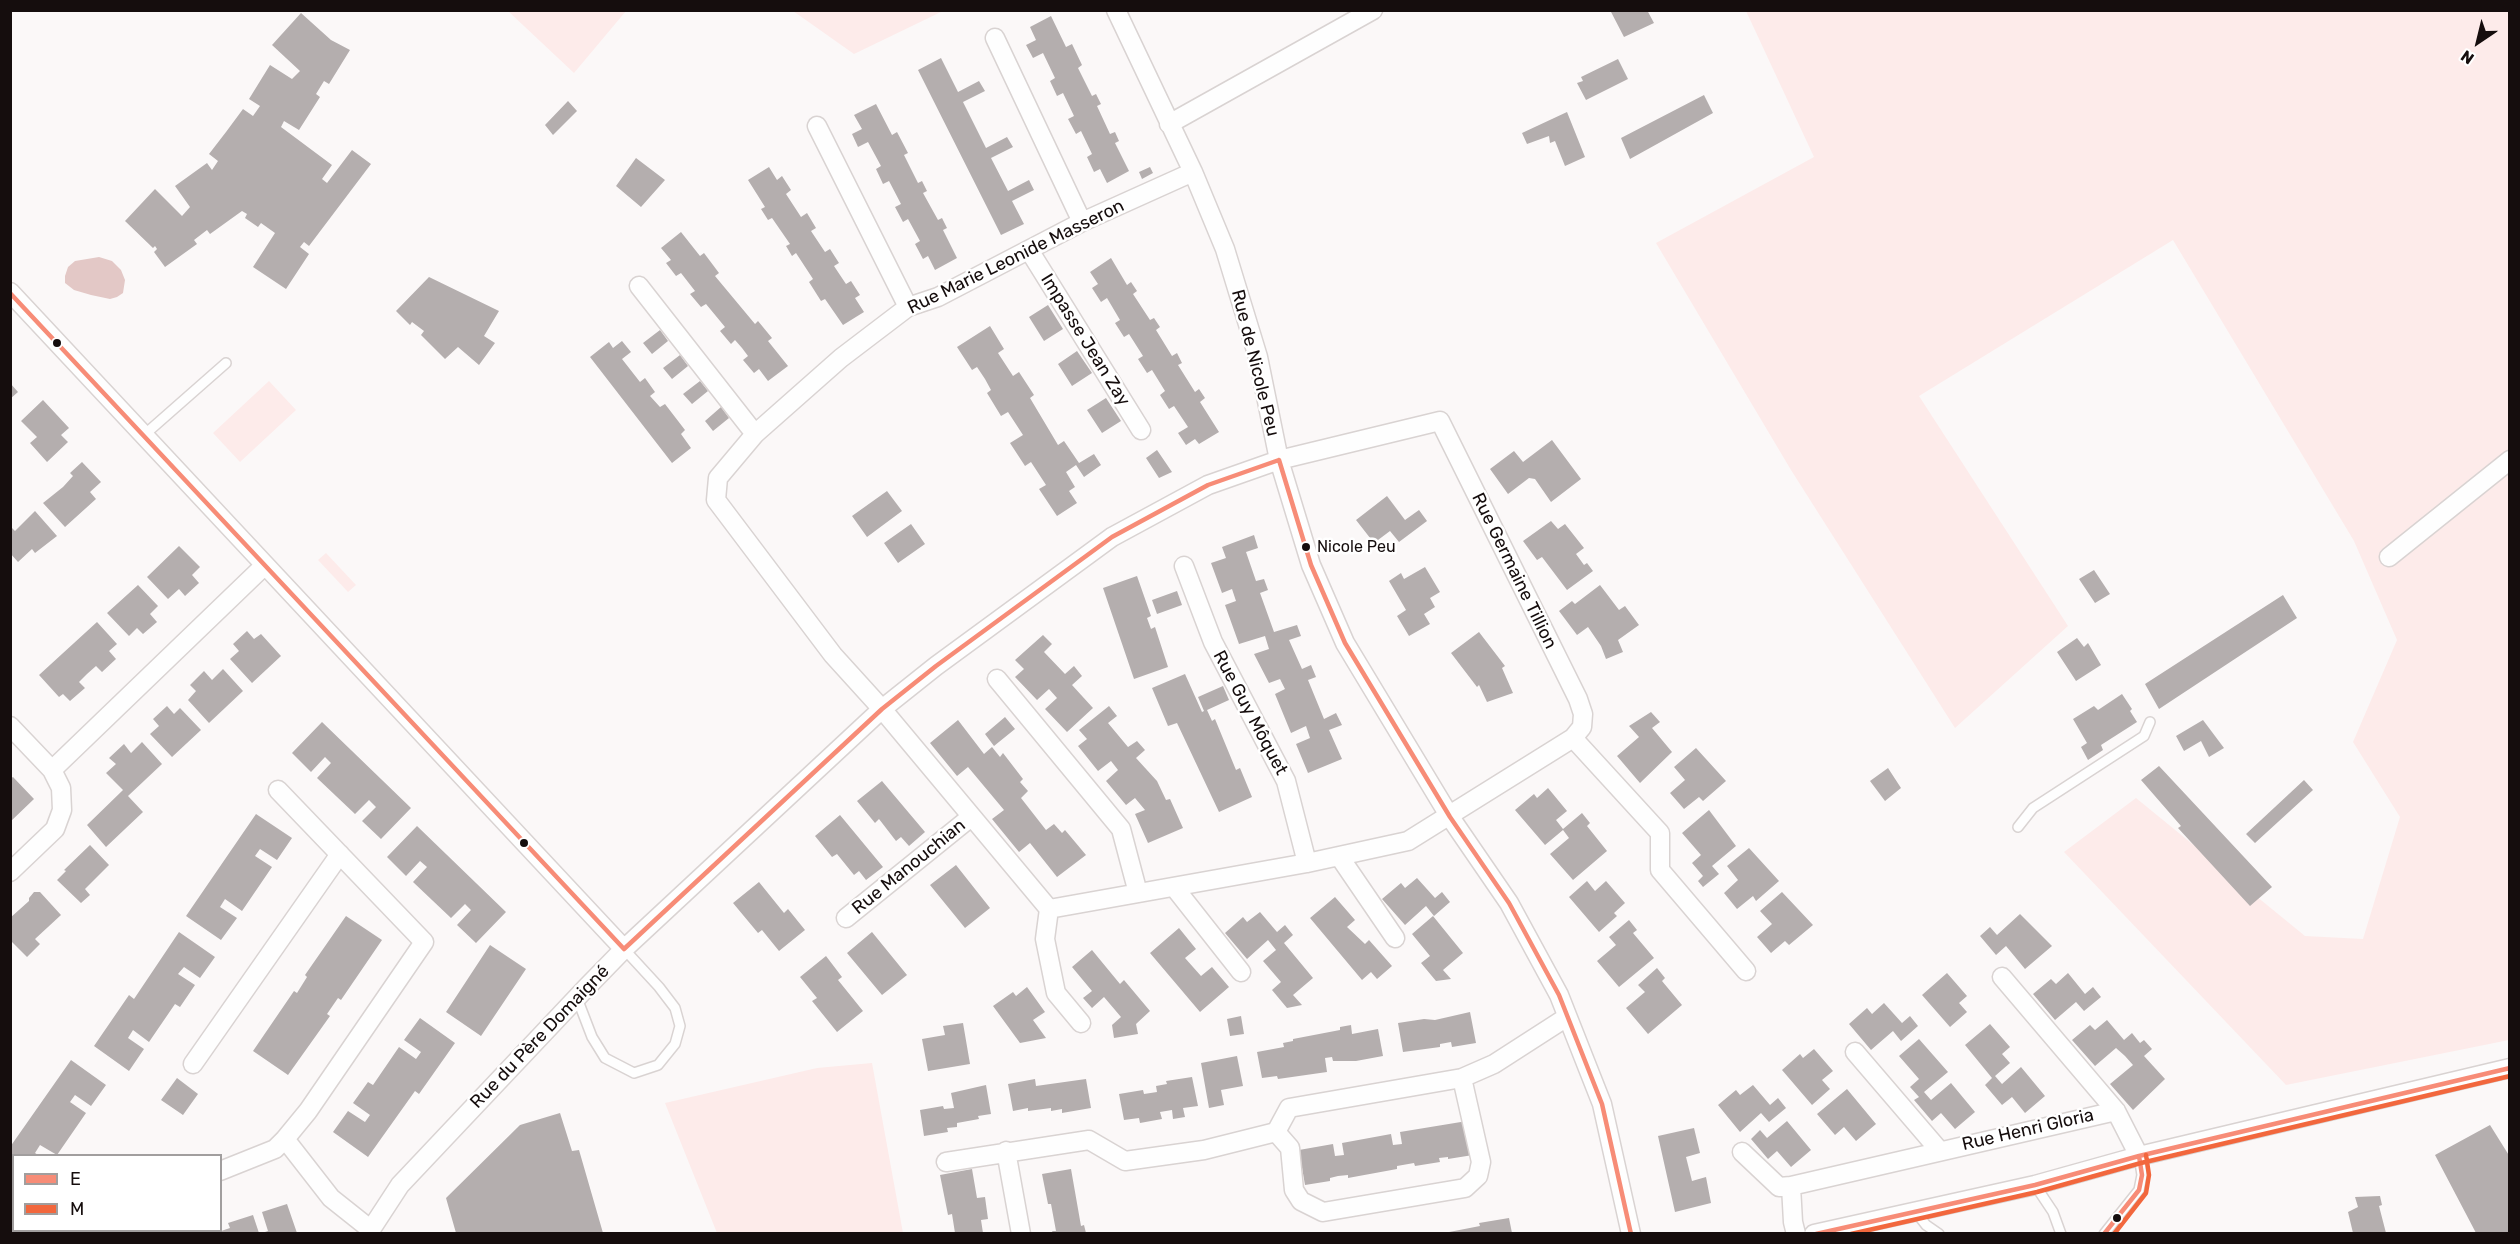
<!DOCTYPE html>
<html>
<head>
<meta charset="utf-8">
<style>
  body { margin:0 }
  #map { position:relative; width:2520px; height:1244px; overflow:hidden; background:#fbf8f8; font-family:Rubik,sans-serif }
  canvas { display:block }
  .frame { position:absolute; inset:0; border:12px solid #150d0d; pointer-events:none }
  .legend { position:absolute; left:12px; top:1154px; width:210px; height:78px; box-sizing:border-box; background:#fff; border:2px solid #a19e9e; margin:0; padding:8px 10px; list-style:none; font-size:18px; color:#150d0d }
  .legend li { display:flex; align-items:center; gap:12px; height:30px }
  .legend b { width:30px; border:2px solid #a19e9e }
  .north { position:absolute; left:2448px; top:12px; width:60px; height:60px; -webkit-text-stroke:4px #fff; paint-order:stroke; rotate:215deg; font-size:16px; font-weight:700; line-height:24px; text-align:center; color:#150d0d }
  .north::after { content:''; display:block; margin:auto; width:21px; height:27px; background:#150d0d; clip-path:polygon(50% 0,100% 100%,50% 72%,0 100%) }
</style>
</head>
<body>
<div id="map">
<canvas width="2520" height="1244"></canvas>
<div class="frame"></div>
<ul class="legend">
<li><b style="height:8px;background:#f78c77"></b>E</li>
<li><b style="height:8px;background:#f2673d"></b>M</li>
</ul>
<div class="north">N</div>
</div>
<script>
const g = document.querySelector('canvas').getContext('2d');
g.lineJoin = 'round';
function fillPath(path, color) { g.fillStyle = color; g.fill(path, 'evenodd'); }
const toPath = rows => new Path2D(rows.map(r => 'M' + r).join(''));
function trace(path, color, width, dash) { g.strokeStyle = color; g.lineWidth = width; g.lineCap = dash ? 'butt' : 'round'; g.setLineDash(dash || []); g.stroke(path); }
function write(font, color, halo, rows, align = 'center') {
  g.font = font + ' Rubik,sans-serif'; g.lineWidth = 5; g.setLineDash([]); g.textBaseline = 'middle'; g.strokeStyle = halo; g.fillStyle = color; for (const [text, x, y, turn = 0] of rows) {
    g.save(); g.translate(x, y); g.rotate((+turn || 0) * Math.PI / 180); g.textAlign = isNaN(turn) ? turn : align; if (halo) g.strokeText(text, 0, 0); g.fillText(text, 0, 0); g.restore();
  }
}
const green = toPath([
  [508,11,626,11,574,73],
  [793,11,943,11,854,54],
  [1746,11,2509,11,2509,1040,2286,1085,2064,852,2136,798,2305,936,2363,939,2400,817,2353,742,2397,640,2354,541,2173,240,1919,396,2068,626,1955,728,1791,470,1656,243,1814,157],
  [269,381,296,410,240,462,213,433],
  [326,553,356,585,348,592,318,560],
  [872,1063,903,1233,717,1233,665,1103,817,1068]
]);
const water = toPath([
  [99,257,112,261,121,270,125,280,123,293,117,297,110,299,91,295,74,290,65,283,65,276,68,267,75,261]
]);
const building = toPath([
  [1610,10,1647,10,1654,23,1624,37],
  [301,13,331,40,350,50,329,84,324,81,316,94,320,97,299,130,284,121,281,127,332,165,322,179,327,183,352,150,371,164,309,246,304,242,300,247,309,254,286,289,253,267,275,233,261,223,258,227,245,218,247,214,242,211,210,234,207,230,194,240,197,244,165,267,154,252,157,249,155,246,153,248,125,221,155,189,182,216,190,207,175,186,207,163,212,170,218,161,209,154,226,132,243,109,253,116,260,106,249,99,270,65,292,79,300,71,272,45],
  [1051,16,1066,47,1072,44,1082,65,1078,68,1092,96,1096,94,1101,104,1097,106,1110,134,1115,132,1119,141,1115,143,1129,171,1107,183,1100,169,1094,172,1087,157,1092,154,1081,131,1076,134,1068,119,1074,116,1063,93,1057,96,1050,81,1055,78,1043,53,1033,58,1026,45,1036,40,1030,27],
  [941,58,958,92,979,81,985,91,963,102,986,148,1007,137,1013,147,991,158,1008,191,1029,180,1034,190,1012,201,1024,224,1001,235,918,70],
  [1618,59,1628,79,1586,100,1577,83,1583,81,1581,77],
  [1704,95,1713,113,1630,159,1621,138],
  [568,101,577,111,553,135,545,125],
  [876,104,892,135,897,132,908,153,904,155,918,183,922,181,927,191,923,193,938,220,942,218,947,228,943,230,957,258,935,270,928,256,923,259,915,244,920,241,908,219,903,222,895,207,901,204,889,181,883,184,876,169,881,166,868,142,858,147,852,134,862,129,854,115],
  [1567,112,1585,157,1565,166,1555,141,1550,143,1549,136,1527,144,1522,133],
  [636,158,665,180,641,207,616,186],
  [769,167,777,180,782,176,791,190,786,194,801,217,807,213,816,228,811,231,825,252,830,249,839,263,834,266,846,284,851,281,860,295,855,298,864,312,843,325,825,299,821,301,809,282,813,279,796,253,792,256,786,246,790,244,772,218,768,220,761,209,765,207,748,180],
  [1150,167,1153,173,1142,179,1139,172],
  [681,232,700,256,704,253,719,273,715,276,755,324,758,321,772,338,768,341,788,366,768,381,759,369,754,373,743,360,748,356,742,348,735,340,731,344,720,331,725,327,706,304,701,307,690,294,695,291,681,273,676,276,666,263,671,260,661,248],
  [1111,258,1127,285,1131,282,1137,291,1133,294,1150,320,1154,318,1160,327,1156,330,1172,356,1177,353,1182,363,1178,365,1195,392,1199,389,1205,398,1200,402,1219,432,1199,444,1195,439,1186,445,1178,433,1188,427,1174,406,1169,409,1160,395,1165,391,1152,370,1147,373,1138,359,1143,356,1129,334,1124,337,1115,323,1120,320,1107,298,1101,302,1092,288,1098,284,1090,272],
  [429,277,499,311,484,336,495,343,479,365,458,347,445,359,421,335,424,331,412,322,410,325,396,311],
  [1048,305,1063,329,1044,341,1029,317],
  [990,326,1004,349,998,353,1013,376,1019,372,1034,395,1030,398,1058,445,1064,441,1079,463,1094,454,1101,465,1084,477,1076,465,1066,472,1075,487,1069,491,1077,503,1057,516,1039,489,1046,485,1031,462,1025,466,1010,443,1023,435,1008,412,1001,416,987,393,991,390,985,379,977,367,972,370,957,347],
  [660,330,668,341,652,354,643,343],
  [622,341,631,352,622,359,640,382,645,378,655,392,650,396,660,407,665,404,685,430,681,434,691,448,672,463,590,357,609,342,613,348],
  [1077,351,1092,373,1072,386,1058,364],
  [680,355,688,366,672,379,663,368],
  [700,381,708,391,692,404,683,394],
  [10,383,18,392,10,399],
  [1106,398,1121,421,1102,433,1087,410],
  [43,400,69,428,61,435,68,442,47,462,30,443,37,437,21,421],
  [721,407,729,418,713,431,705,421],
  [1552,440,1581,479,1551,502,1535,479,1529,478,1508,494,1490,469,1514,451,1523,462],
  [1157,450,1172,472,1159,478,1146,458],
  [82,462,101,482,90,492,96,499,65,527,43,503,63,487,73,476,70,473],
  [887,491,902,511,867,537,852,516],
  [1387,496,1405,520,1419,510,1427,521,1399,542,1390,531,1374,543,1356,520],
  [35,511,57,536,35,553,32,549,18,562,10,553,10,530,12,528,15,531],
  [1551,521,1558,529,1565,524,1584,548,1576,554,1584,565,1587,563,1593,571,1567,590,1542,557,1537,560,1523,541],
  [911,524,925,544,898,563,884,543],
  [1254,535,1258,548,1246,552,1256,581,1264,579,1268,590,1260,593,1274,632,1297,625,1301,636,1289,640,1302,669,1311,665,1316,677,1308,680,1324,719,1336,713,1342,725,1329,730,1342,759,1308,773,1296,744,1310,738,1306,726,1291,733,1275,694,1285,689,1280,679,1269,683,1254,654,1269,649,1265,636,1239,644,1225,605,1236,601,1232,589,1222,593,1211,563,1226,558,1222,547],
  [179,546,200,567,192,575,199,583,185,596,179,589,168,599,147,577],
  [1425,567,1440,592,1430,598,1435,607,1424,614,1430,624,1409,636,1397,616,1406,610,1389,581,1401,573,1404,579],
  [2094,570,2110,594,2095,603,2079,579],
  [1137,576,1151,616,1147,618,1151,629,1155,627,1168,667,1134,679,1103,588],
  [138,585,158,606,150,614,157,622,143,634,137,628,129,636,107,613],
  [1600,585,1619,610,1625,606,1639,625,1618,640,1623,652,1606,659,1601,646,1588,627,1577,635,1559,611,1572,601,1575,604],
  [1177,591,1182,605,1157,614,1152,600],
  [2283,595,2297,618,2159,709,2145,684],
  [97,622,117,644,109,651,116,659,102,672,96,666,87,674,79,682,85,688,70,701,63,694,59,697,39,675],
  [247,631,254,639,261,634,281,656,252,683,230,659,239,651,233,644],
  [1479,632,1505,666,1502,668,1513,693,1487,702,1479,685,1477,687,1451,653],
  [1043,635,1052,644,1044,652,1065,674,1074,666,1082,676,1072,685,1093,708,1067,732,1045,709,1057,698,1049,689,1037,700,1015,677,1024,669,1015,660],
  [2077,638,2084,647,2088,643,2101,665,2076,681,2057,652],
  [223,669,243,691,209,723,188,700,196,691,190,685,204,671,212,680],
  [1185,674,1202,712,1204,711,1198,697,1223,686,1229,700,1207,710,1212,721,1215,719,1236,770,1240,768,1252,797,1219,812,1177,723,1168,726,1152,688],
  [2122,694,2132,709,2130,711,2137,722,2101,745,2103,750,2088,760,2081,747,2087,743,2073,719,2094,706,2098,710],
  [167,706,174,714,180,708,201,730,172,757,150,734,159,726,153,719],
  [1109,706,1117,716,1108,723,1128,747,1137,741,1145,750,1136,758,1157,781,1166,800,1170,799,1183,828,1148,843,1135,814,1145,810,1135,798,1126,805,1106,781,1118,770,1111,761,1098,771,1078,746,1087,739,1079,730],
  [1651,712,1660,722,1652,728,1672,752,1640,783,1617,756,1639,737,1629,726],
  [1005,717,1015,729,994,746,985,734],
  [958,720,984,754,992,747,1000,757,1003,753,1023,779,1020,782,1028,791,1021,798,1046,830,1054,824,1062,833,1065,830,1086,855,1057,877,1030,843,1019,852,992,819,1004,810,968,767,957,776,930,743],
  [2203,720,2224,748,2209,757,2201,741,2184,751,2176,736],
  [322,722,411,808,381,839,362,821,376,807,369,800,355,814,317,778,331,763,325,757,311,772,292,753],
  [142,742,162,764,128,796,143,812,106,847,87,825,123,790,106,773,116,764,109,758,124,744,131,753],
  [1696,748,1726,781,1703,801,1699,797,1684,809,1670,793,1685,780,1674,767],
  [2159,766,2272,887,2250,906,2178,828,2181,826,2141,780],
  [1888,768,1901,788,1885,801,1870,781],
  [13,777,34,799,10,822,10,779],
  [2304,780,2313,790,2255,843,2246,834],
  [882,781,925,832,909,846,901,837,896,841,879,819,875,823,857,801],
  [1548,788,1567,811,1556,820,1563,829,1582,813,1590,823,1587,826,1607,851,1573,880,1550,854,1569,838,1563,830,1545,845,1515,810,1534,794,1537,798],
  [1709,810,1736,846,1712,866,1719,874,1703,887,1698,881,1703,876,1692,863,1701,855,1682,833],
  [256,814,292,838,277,860,260,849,255,856,272,867,242,911,225,899,220,907,237,918,221,940,186,916],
  [840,815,883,867,866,880,859,871,854,875,837,854,832,857,815,836],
  [417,826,506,912,476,943,457,925,471,910,465,904,451,918,413,882,427,867,420,861,406,876,387,857],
  [90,845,109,865,85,889,90,895,81,903,57,880,66,871,64,870],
  [1749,848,1779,881,1756,901,1753,896,1737,909,1724,893,1738,880,1727,866],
  [956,865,990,908,965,928,930,885],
  [1417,878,1435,898,1442,892,1450,902,1434,916,1426,906,1405,925,1382,899,1401,883,1405,888],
  [1587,881,1595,891,1606,881,1625,903,1614,913,1617,916,1599,932,1569,897],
  [759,882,784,913,788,909,805,930,779,951,762,930,758,933,733,903],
  [34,892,40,892,61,915,35,939,40,944,27,957,10,940,10,918,29,901,29,898],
  [1782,892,1813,925,1789,945,1785,941,1771,953,1757,937,1772,924,1760,911],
  [1335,897,1355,920,1347,927,1365,944,1369,940,1392,966,1377,979,1371,972,1362,980,1310,918],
  [1260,912,1277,932,1285,925,1293,935,1284,943,1313,978,1293,995,1302,1005,1287,1008,1272,990,1281,982,1263,961,1276,950,1268,940,1247,959,1225,933,1243,917,1247,922],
  [2020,914,2052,946,2025,969,2006,946,1996,955,1980,936,1990,927,1997,935],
  [346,916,382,940,341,1000,338,998,327,1014,330,1016,288,1075,253,1051,294,991,297,993,307,977,305,975],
  [1433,916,1463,953,1443,970,1451,979,1436,981,1421,963,1430,956,1412,934],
  [1629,920,1637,930,1633,933,1654,958,1619,987,1597,961,1616,945,1609,937],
  [1179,928,1196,949,1185,958,1201,976,1212,967,1229,987,1200,1012,1150,953],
  [179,932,215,957,200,978,184,967,178,974,195,985,180,1007,175,1004,149,1042,133,1030,128,1038,144,1049,129,1071,94,1046,129,995,134,999],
  [872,932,907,975,882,995,847,953],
  [490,945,526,969,481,1036,446,1012],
  [1092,950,1120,984,1124,980,1150,1011,1136,1024,1138,1034,1114,1038,1112,1025,1121,1017,1104,997,1092,1008,1083,998,1092,991,1072,967],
  [826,956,842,977,838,980,863,1011,837,1032,812,1001,817,998,800,977],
  [1657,968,1665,978,1662,981,1682,1005,1648,1034,1626,1008,1645,992,1638,985],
  [1947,973,1967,996,1959,1003,1967,1012,1950,1027,1922,995],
  [2068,973,2085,994,2093,987,2101,997,2084,1011,2076,1002,2055,1020,2033,994,2051,979,2056,984],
  [1027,987,1045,1012,1033,1020,1046,1038,1020,1043,993,1006,1013,992,1016,996],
  [1884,1003,1902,1023,1910,1016,1918,1026,1901,1041,1893,1031,1871,1050,1849,1024,1867,1008,1872,1014],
  [1470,1012,1476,1043,1452,1047,1451,1042,1440,1044,1440,1047,1403,1052,1398,1023,1424,1019,1435,1020],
  [1241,1016,1244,1034,1230,1036,1227,1019],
  [420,1018,455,1043,419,1094,415,1091,368,1157,333,1132,348,1111,365,1122,370,1115,353,1103,368,1082,373,1085,399,1047,416,1059,421,1052,404,1040],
  [2107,1020,2124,1040,2132,1033,2140,1043,2144,1040,2152,1049,2144,1056,2165,1079,2133,1110,2110,1084,2133,1065,2125,1056,2116,1048,2095,1066,2072,1040,2090,1025,2095,1030],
  [963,1023,970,1064,928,1071,922,1039,945,1035,943,1026],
  [1990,1024,2010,1047,2002,1054,2010,1063,1995,1076,2002,1084,2021,1067,2045,1096,2025,1113,2012,1097,2002,1105,1985,1085,1992,1078,1965,1045],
  [1351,1025,1352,1034,1378,1029,1383,1056,1356,1061,1333,1061,1332,1057,1325,1058,1327,1072,1278,1079,1277,1076,1262,1078,1257,1052,1284,1047,1283,1043,1293,1041,1293,1039,1340,1030,1340,1027],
  [1919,1039,1948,1072,1924,1092,1931,1100,1951,1083,1975,1112,1955,1129,1941,1113,1932,1121,1914,1100,1919,1097,1910,1087,1919,1079,1899,1056],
  [1814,1049,1833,1071,1822,1080,1830,1089,1812,1105,1782,1070,1800,1054,1803,1058],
  [1237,1056,1243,1086,1221,1090,1224,1105,1209,1108,1201,1063],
  [71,1060,106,1085,91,1106,75,1095,70,1102,86,1113,57,1155,40,1145,35,1153,38,1155,14,1155,14,1170,10,1168,10,1147],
  [1192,1077,1198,1106,1183,1108,1185,1117,1173,1119,1172,1110,1160,1112,1162,1119,1140,1123,1139,1118,1124,1120,1119,1094,1143,1090,1144,1094,1157,1092,1156,1086,1167,1084,1166,1081],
  [177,1078,198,1094,183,1115,161,1100],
  [1035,1079,1036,1086,1086,1079,1091,1108,1062,1113,1062,1109,1051,1111,1051,1108,1028,1111,1028,1108,1013,1111,1008,1084],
  [986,1085,991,1114,978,1116,979,1119,957,1123,957,1127,947,1128,948,1132,924,1136,920,1110,943,1106,944,1109,954,1108,951,1093],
  [1753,1085,1770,1105,1778,1098,1786,1108,1769,1122,1761,1113,1740,1132,1718,1105,1736,1090,1740,1095],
  [1847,1089,1876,1124,1856,1141,1844,1127,1835,1135,1817,1114],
  [560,1113,572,1151,579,1150,603,1233,456,1233,446,1198,520,1125],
  [1467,1121,1473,1155,1448,1159,1448,1157,1439,1158,1440,1162,1415,1166,1414,1163,1397,1166,1397,1169,1348,1178,1348,1175,1338,1176,1330,1178,1330,1181,1305,1185,1299,1150,1333,1144,1335,1156,1344,1155,1342,1143,1391,1134,1393,1145,1402,1144,1400,1132],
  [1787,1121,1811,1150,1791,1167,1777,1151,1768,1159,1751,1139,1760,1130,1767,1138],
  [2490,1125,2510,1157,2510,1233,2476,1233,2435,1155],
  [1694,1128,1700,1153,1686,1157,1692,1181,1706,1177,1711,1203,1675,1212,1658,1136],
  [972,1169,977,1198,985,1197,988,1219,981,1220,983,1233,955,1233,952,1214,948,1215,940,1175],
  [1071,1169,1081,1226,1084,1225,1086,1233,1053,1233,1052,1231,1056,1231,1051,1204,1048,1204,1042,1174],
  [2380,1196,2382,1205,2379,1206,2386,1233,2353,1233,2348,1212,2358,1207,2355,1197],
  [287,1204,297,1233,262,1233,268,1231,262,1212],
  [253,1215,259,1233,215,1233,230,1228,228,1223],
  [1509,1218,1512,1233,1444,1233,1480,1226,1479,1223]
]);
const lane = toPath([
  [143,436,226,363],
  [2018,827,2033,808,2144,736,2150,722],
  [577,998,592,1037,605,1058,634,1073,658,1065,675,1044,680,1026,675,1008,659,987,624,949],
  [2035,1185,2053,1212,2061,1234],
  [1915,1211,1926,1225,1939,1234],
  [2104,1234,2139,1190,2142,1175,2139,1156]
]);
const street = toPath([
  [1116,10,1193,172,1225,249,1258,357,1279,460,1311,565,1345,643,1450,817,1509,903,1559,995,1602,1104,1631,1234],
  [995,38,1082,222],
  [1169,124,1373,10],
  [817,126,908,307],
  [1029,250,1141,430],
  [639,286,755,434],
  [10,292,624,949],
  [2389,557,2510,460],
  [1184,566,1213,642,1286,781,1307,863],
  [997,679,1121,829,1138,893],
  [10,726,52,770],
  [1573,738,1660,833,1660,870,1746,971],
  [1339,856,1395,938],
  [10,872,55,829,62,810,61,788,52,770,265,565],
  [1174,887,1241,972],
  [1049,909,1045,939,1056,993,1081,1023],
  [846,918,971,817],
  [2002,977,2116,1111,2139,1156],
  [1855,1052,1939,1150],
  [193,1064,340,854],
  [1276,1132,1290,1148,1294,1190,1301,1201,1323,1212,1465,1188,1478,1176,1481,1162,1462,1078],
  [285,1139,331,1198,370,1229],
  [1006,1151,1021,1234],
  [1742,1152,1779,1187,1791,1186,2116,1111],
  [946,1162,1089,1140,1125,1161,1204,1150,1276,1132,1289,1108,1462,1078,1494,1064,1567,1017],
  [220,1171,275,1149,285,1139,308,1111,424,942,278,790],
  [1791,1186,1793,1222,1796,1234],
  [79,1234,84,1230],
  [368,1234,400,1185,586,988,624,949,882,709,936,666,1112,537,1208,485,1279,460,1440,421,1578,699,1583,714,1582,727,1573,738,1408,841,1307,863,1049,909,882,709,833,655,716,500,718,478,755,434,841,358,908,307,938,297,1082,222,1193,172],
  [1814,1234,2035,1185,2139,1156,2510,1068]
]);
const bus1 = toPath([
  [10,293,624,949],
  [1279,460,1311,565,1345,643,1450,817,1509,903,1559,995,1602,1104,1631,1234],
  [624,949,882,709,936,666,1112,537,1208,485,1279,460],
  [1816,1234,2035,1185,2139,1156,2510,1068],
  [2104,1234,2139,1190,2142,1175,2139,1156]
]);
const bus2 = toPath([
  [1851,1234,2037,1192,2141,1163,2510,1076],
  [2114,1234,2146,1193,2149,1175,2146,1155]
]);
const markers = [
  [57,343,5,"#150d0d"],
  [1306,547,5,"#150d0d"],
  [524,843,5,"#150d0d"],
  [2117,1218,5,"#150d0d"]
];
const busNames = [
  ["Nicole Peu",1317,547]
];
const streetNames = [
  ["Rue Marie Leonide Masseron",1016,257,-26],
  ["Impasse Jean Zay",1085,340,58],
  ["Rue de Nicole Peu",1255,363,76],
  ["Rue Germaine Tillion",1514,571,64],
  ["Rue Guy Môquet",1250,713,62],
  ["Rue Manouchian",909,867,-39],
  ["Rue du Père Domaigné",540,1037,-46],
  ["Rue Henri Gloria",2028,1130,-13]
];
fillPath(green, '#fdebea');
fillPath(water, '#e3c8c6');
fillPath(building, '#b4aeae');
trace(lane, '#d9d3d2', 12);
trace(street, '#d9d3d2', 21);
trace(lane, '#fefefe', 9);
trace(street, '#fefefe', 18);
trace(bus1, '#f78c77', 4.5);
trace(bus2, '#f2673d', 4.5);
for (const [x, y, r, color] of markers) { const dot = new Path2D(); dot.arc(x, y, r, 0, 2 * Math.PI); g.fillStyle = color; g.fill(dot); trace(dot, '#fff', 2); }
write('16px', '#150d0d', '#fff', busNames, 'left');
write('18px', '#150d0d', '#fff', streetNames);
</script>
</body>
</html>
